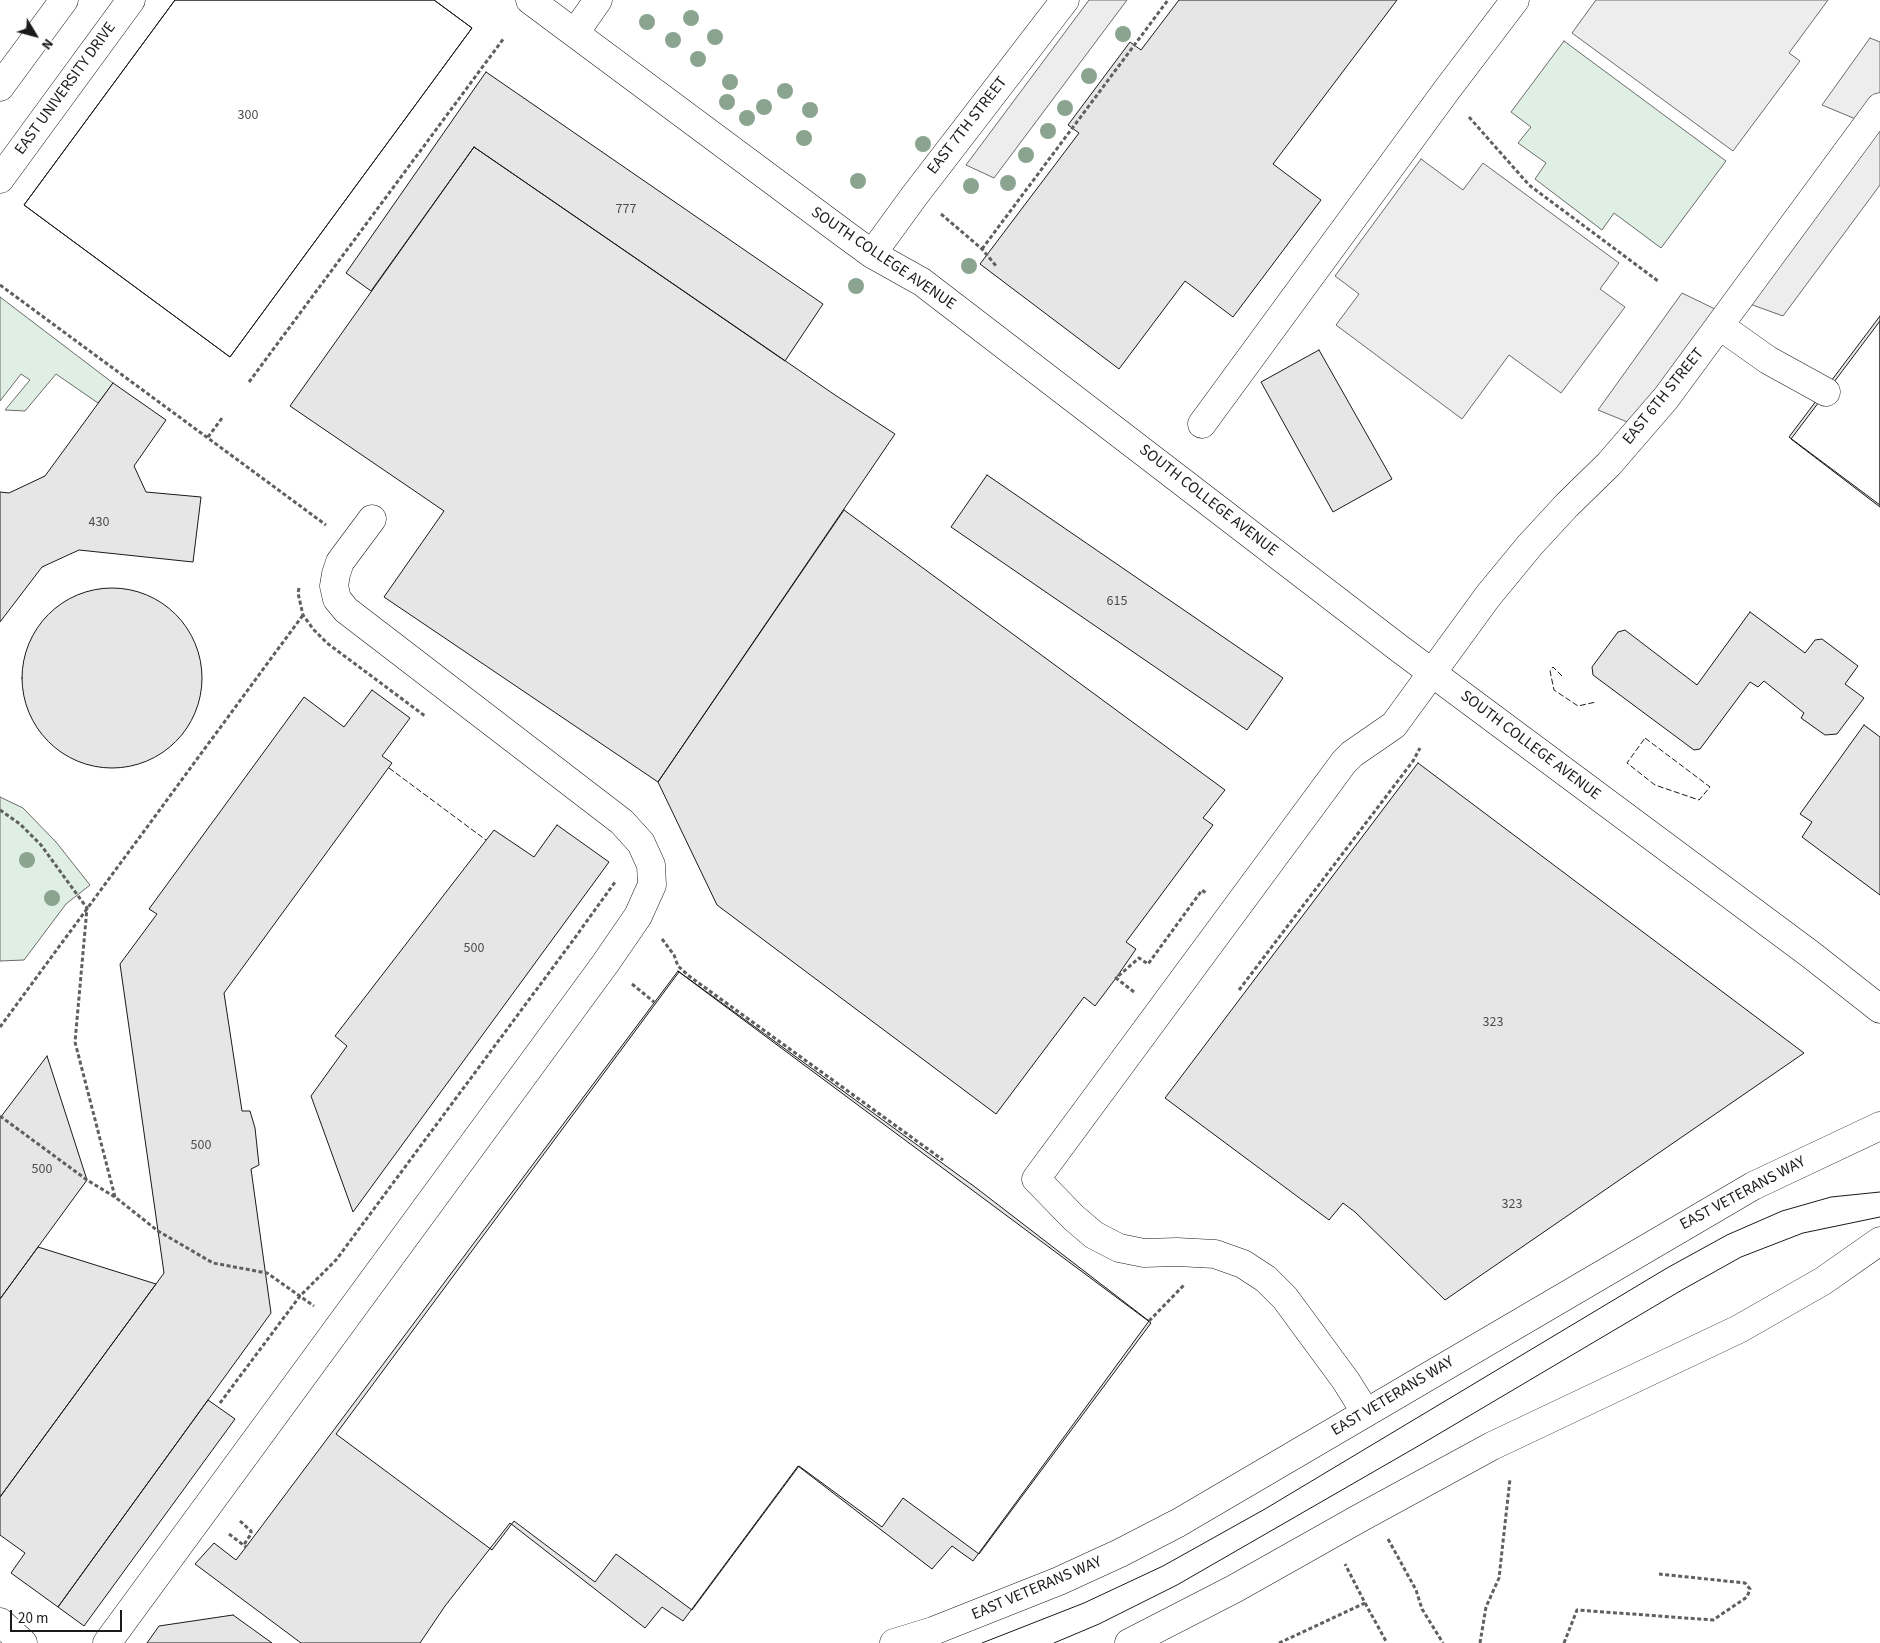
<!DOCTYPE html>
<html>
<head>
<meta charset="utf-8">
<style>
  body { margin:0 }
  #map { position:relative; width:1880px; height:1643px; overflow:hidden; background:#fff; font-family:"Source Sans 3",sans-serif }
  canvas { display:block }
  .north { position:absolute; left:10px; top:10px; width:50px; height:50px; -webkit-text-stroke:4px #fff; paint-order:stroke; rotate:127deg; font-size:14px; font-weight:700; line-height:20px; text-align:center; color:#1a1a1a }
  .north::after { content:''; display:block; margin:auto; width:18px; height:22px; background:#1a1a1a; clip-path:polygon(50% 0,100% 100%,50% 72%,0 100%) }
  .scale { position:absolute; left:10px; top:1610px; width:112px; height:22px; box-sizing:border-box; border:2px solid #1a1a1a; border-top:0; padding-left:6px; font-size:15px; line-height:18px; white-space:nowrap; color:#1a1a1a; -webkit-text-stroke:4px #fff; paint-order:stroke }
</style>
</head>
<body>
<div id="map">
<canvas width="1880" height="1643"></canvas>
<div class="north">N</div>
<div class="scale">20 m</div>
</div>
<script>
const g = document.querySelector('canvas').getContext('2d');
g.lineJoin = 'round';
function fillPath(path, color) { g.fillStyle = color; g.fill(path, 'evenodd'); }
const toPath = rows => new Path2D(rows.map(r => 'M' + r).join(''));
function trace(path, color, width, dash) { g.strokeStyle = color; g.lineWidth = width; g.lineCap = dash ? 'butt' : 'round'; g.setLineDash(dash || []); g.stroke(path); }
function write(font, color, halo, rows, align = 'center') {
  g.font = font + ' "Source Sans 3",sans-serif'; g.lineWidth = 4; g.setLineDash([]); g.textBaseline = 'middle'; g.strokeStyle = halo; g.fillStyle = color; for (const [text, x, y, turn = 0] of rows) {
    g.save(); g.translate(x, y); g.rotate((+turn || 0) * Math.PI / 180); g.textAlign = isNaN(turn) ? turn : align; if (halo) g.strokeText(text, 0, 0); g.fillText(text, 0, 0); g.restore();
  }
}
const green = toPath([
  [1564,41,1726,161,1661,248,1614,213,1602,230,1535,179,1546,163,1518,143,1531,127,1511,112,1564,41],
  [0,297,113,383,98,403,56,374,25,411,5,410,30,380,21,374,0,401,0,297],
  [0,797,23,808,56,842,90,885,66,904,24,960,0,961,0,797]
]);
const parking = toPath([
  [1089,0,1127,0,994,178,966,165,1089,0],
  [1596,0,1828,0,1789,53,1800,61,1733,151,1572,33,1596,0],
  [1870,38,1880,42,1880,185,1783,316,1747,303,1652,432,1598,410,1682,293,1717,310,1858,120,1822,105,1870,38],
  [1421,159,1463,190,1483,163,1619,263,1600,289,1625,307,1561,393,1509,355,1462,419,1336,325,1359,294,1335,276,1421,159]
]);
const building = toPath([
  [175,0,434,0,472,28,230,357,24,205,175,0],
  [175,0,434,0,472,28,230,357,24,205,175,0],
  [1179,0,1397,0,1273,164,1321,200,1233,317,1185,281,1119,369,980,264,1079,133,1068,125,1130,42,1141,50,1179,0],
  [486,72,823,304,785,361,474,147,371,291,346,273,486,72],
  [474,147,835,395,895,434,658,782,384,597,444,511,290,406,474,147],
  [1880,316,1880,505,1789,437,1880,316],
  [1880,321,1880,507,1791,439,1880,321],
  [1319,350,1392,479,1333,512,1261,382,1319,350],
  [113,383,166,420,134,466,146,492,201,497,193,562,79,550,42,567,0,622,0,492,9,493,45,476,113,383],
  [987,475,1283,678,1247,730,951,527,987,475],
  [844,510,1225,790,1203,818,1213,825,1126,942,1136,949,1116,978,1095,1006,1084,997,996,1114,717,905,658,782,844,510],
  '22 678a90 90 0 1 1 180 0a90 90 0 1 1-180 0Z',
  [1750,612,1805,653,1815,640,1822,639,1858,666,1845,684,1864,698,1837,734,1825,735,1801,718,1804,713,1764,681,1758,687,1750,682,1700,749,1694,750,1593,675,1592,667,1618,632,1625,630,1697,685,1750,612],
  [372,690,410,718,382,756,392,763,224,993,242,1111,250,1111,255,1128,259,1165,251,1169,271,1313,58,1607,11,1573,25,1553,0,1535,0,1497,164,1273,120,964,157,914,149,909,304,697,344,727,372,690],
  [1864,725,1880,737,1880,895,1802,837,1812,822,1800,814,1864,725],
  [1418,763,1804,1053,1445,1300,1355,1212,1343,1203,1329,1220,1165,1098,1418,763],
  [557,825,609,862,353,1212,311,1096,347,1046,335,1036,494,830,534,857,557,825],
  [678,971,975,1187,1149,1321,973,1561,952,1546,932,1569,798,1466,683,1621,662,1607,645,1628,510,1523,445,1606,420,1643,301,1643,195,1564,214,1543,236,1560,246,1547,678,971],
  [679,972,1151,1323,979,1554,903,1498,882,1527,799,1466,692,1610,616,1554,595,1582,514,1521,492,1550,336,1434,679,972],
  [47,1056,87,1180,0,1299,0,1118,47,1056],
  [38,1247,156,1284,0,1497,0,1299,38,1247],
  [208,1400,235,1419,84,1626,58,1607,208,1400],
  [233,1615,272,1643,147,1643,159,1626,233,1615]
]);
const path = toPath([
  [1469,117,1529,185,1658,281],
  [941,214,982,249,997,267],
  [982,249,1168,0],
  [0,285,326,525],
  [249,382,504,38],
  [208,437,222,418],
  [299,588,298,593,303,615,313,629,327,643,425,716],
  [0,810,20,824,41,845,87,908,75,1042,115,1197],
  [662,939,674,955,678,966,689,976,943,1160],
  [632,984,654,1002],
  [1239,990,1413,761,1420,748],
  [1134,992,1116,978,1139,958,1148,964,1202,890,1206,893],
  [0,1027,303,615],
  [0,1116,87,1180,115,1197,158,1231,213,1263,267,1273,314,1306],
  [1149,1321,1184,1285],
  [220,1403,300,1296,336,1260,574,939,615,882],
  [240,1521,251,1531,251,1534,245,1543,246,1547],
  [229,1534,246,1547],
  [1388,1539,1416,1590,1422,1609,1443,1643],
  [1365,1603,1387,1643],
  [1279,1643,1365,1603,1345,1564],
  [1480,1643,1486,1607,1499,1578,1510,1479],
  [1564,1643,1577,1610,1713,1620,1747,1597,1750,1589,1745,1583,1659,1574]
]);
const minor = toPath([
  [530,0,846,235,872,254,922,282,1400,649,1810,954,1880,1009],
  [575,33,598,0],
  [872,254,915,195,1065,0],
  [1720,326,1768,360,1826,392],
  [1202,424,1446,91,1515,0],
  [1366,1413,1346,1381,1285,1298,1266,1279,1243,1264,1215,1254,1177,1252,1144,1253,1119,1248,1094,1235,1074,1218,1036,1179,1344,762,1352,754,1394,725,1488,596,1530,545,1567,505,1609,464,1666,398,1880,107],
  [0,1622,23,1643],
  [107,1643,605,964,638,916,652,885,651,865,641,843,622,822,346,610,337,599,334,586,336,574,340,562,372,519],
  [894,1643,933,1631,1059,1581,1120,1553,1178,1523,1753,1186,1880,1126],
  [1129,1643,1234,1589,1360,1518,1492,1446,1739,1329,1823,1281,1880,1241]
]);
const major = toPath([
  [0,87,64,0],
  [0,179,131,0]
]);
const tram = toPath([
  [982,1643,1084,1603,1163,1566,1265,1509,1667,1268,1727,1235,1782,1211,1831,1197,1880,1192],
  [1054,1643,1099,1624,1177,1585,1420,1445,1682,1290,1741,1257,1803,1233,1880,1217]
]);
const fence = toPath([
  [1562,676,1553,667,1550,671,1554,690,1578,706,1596,702],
  [1645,738,1710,787,1699,800,1655,785,1627,763,1645,738],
  [389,768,486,840]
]);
const trees = [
  [691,18],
  [647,22],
  [1123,34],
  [715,37],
  [673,40],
  [698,59],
  [1089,76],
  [730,82],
  [785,91],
  [727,102],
  [764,107],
  [1065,108],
  [810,110],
  [747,118],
  [1048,131],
  [804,138],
  [923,144],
  [1026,155],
  [858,181],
  [1008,183],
  [971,186],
  [969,266],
  [856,286],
  [27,860],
  [52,898]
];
const numberNames = [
  ["300",248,116],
  ["777",626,210],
  ["430",99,523],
  ["615",1117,602],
  ["500",474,949],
  ["323",1493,1023],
  ["500",201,1146],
  ["500",42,1170],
  ["323",1512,1205]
];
const streetNames = [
  ["EAST UNIVERSITY DRIVE",66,89,-54],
  ["EAST 7TH STREET",968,126,-52],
  ["SOUTH COLLEGE AVENUE",883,259,34],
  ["EAST 6TH STREET",1664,397,-51],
  ["SOUTH COLLEGE AVENUE",1208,501,38],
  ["SOUTH COLLEGE AVENUE",1530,746,37],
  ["EAST VETERANS WAY",1743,1194,-28],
  ["EAST VETERANS WAY",1393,1397,-31],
  ["EAST VETERANS WAY",1037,1589,-23]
];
fillPath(green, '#e0efe3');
trace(green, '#6a6a6a', 1);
fillPath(parking, '#ededed');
trace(parking, '#6a6a6a', 1);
fillPath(building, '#e6e6e6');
trace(building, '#1a1a1a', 1);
trace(minor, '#1a1a1a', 29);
trace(major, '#1a1a1a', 29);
trace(path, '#5f5f5f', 3, [4, 2.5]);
trace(minor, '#fff', 28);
trace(major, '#fff', 28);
trace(tram, '#1a1a1a', 1);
trace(fence, '#1a1a1a', 1, [6, 2.5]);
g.fillStyle = '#8aa48f';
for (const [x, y] of trees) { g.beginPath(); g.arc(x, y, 8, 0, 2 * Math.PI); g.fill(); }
write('14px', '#4d4d4d', null, numberNames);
write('16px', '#1a1a1a', '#fff', streetNames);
</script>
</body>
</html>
